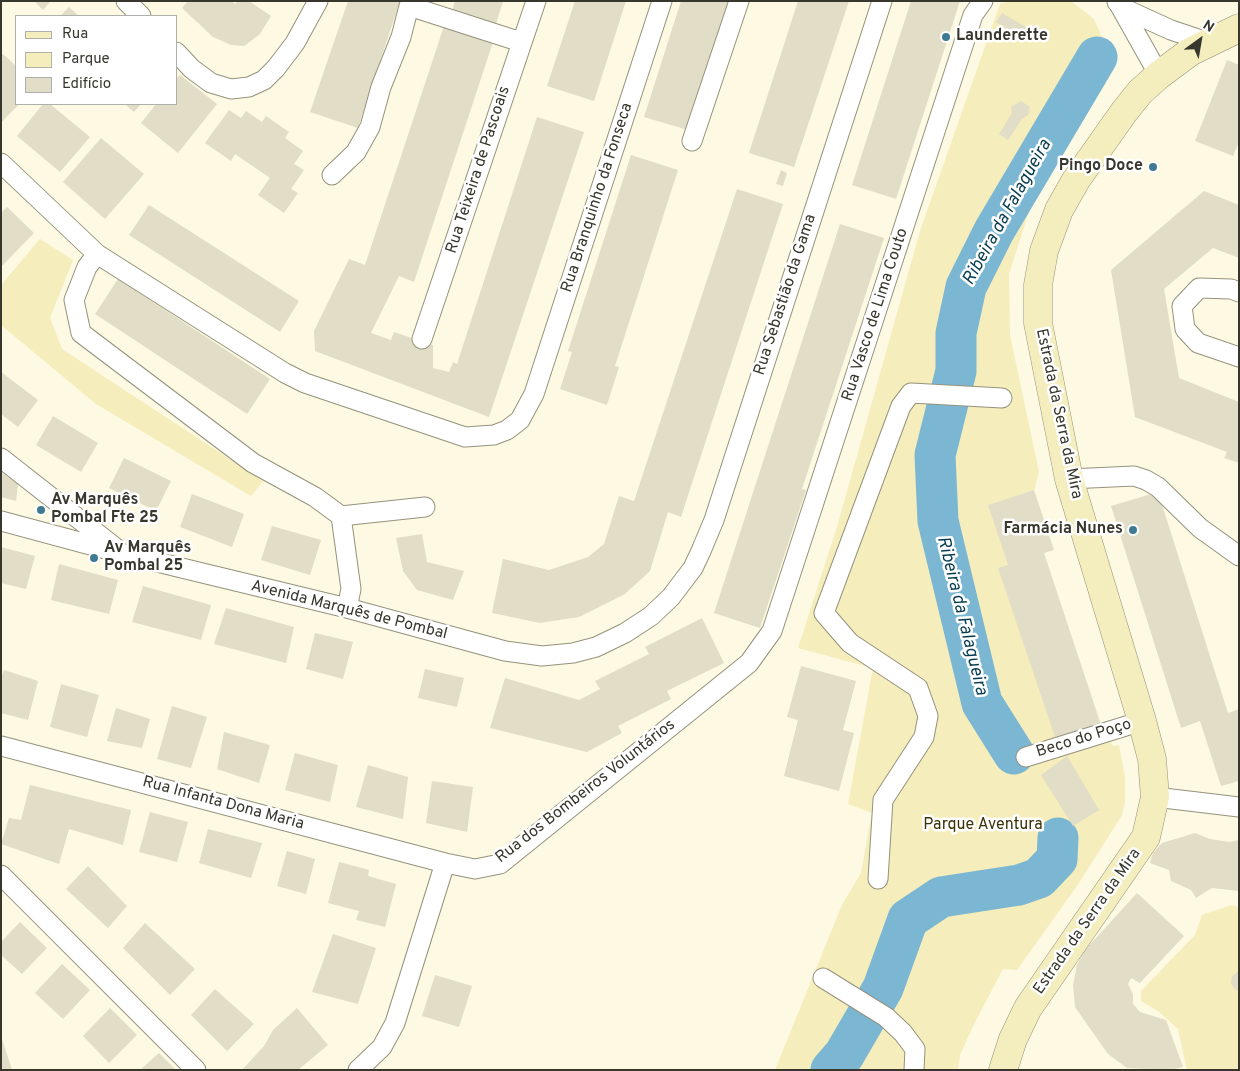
<!DOCTYPE html>
<html>
<head>
<meta charset="utf-8">
<style>
  body { margin:0 }
  #map { position:relative; width:1240px; height:1071px; overflow:hidden; background:#fdf9e2; font-family:Overpass,sans-serif }
  canvas { display:block }
  .frame { position:absolute; inset:0; border:2px solid #38372d; pointer-events:none }
  .legend { position:absolute; left:15px; top:15px; width:162px; height:90px; box-sizing:border-box; background:#fff; border:1px solid #afafab; margin:0; padding:6px 9px; list-style:none; font-size:15px; color:#38372d }
  .legend li { display:flex; align-items:center; gap:10px; height:25px }
  .legend b { width:25px; border:1px solid #afafab }
  .north { position:absolute; left:1175px; top:15px; width:50px; height:50px; -webkit-text-stroke:4px #fff; paint-order:stroke; rotate:32deg; font-size:14px; font-weight:700; line-height:20px; text-align:center; color:#38372d }
  .north::after { content:''; display:block; margin:auto; width:18px; height:22px; background:#38372d; clip-path:polygon(50% 0,100% 100%,50% 72%,0 100%) }
</style>
</head>
<body>
<div id="map">
<canvas width="1240" height="1071"></canvas>
<div class="frame"></div>
<ul class="legend">
<li><b style="height:6px;background:#f4edbd"></b>Rua</li>
<li><b style="height:14px;background:#f5edbb"></b>Parque</li>
<li><b style="height:14px;background:#e1ddc6"></b>Edifício</li>
</ul>
<div class="north">N</div>
</div>
<script>
const g = document.querySelector('canvas').getContext('2d');
g.lineJoin = 'round';
function fillPath(path, color) { g.fillStyle = color; g.fill(path, 'evenodd'); }
const toPath = rows => new Path2D(rows.map(r => 'M' + r).join(''));
function trace(path, color, width, dash) { g.strokeStyle = color; g.lineWidth = width; g.lineCap = dash ? 'butt' : 'round'; g.setLineDash(dash || []); g.stroke(path); }
function write(font, color, halo, rows, align = 'center') {
  g.font = font + ' Overpass,sans-serif'; g.lineWidth = 5; g.setLineDash([]); g.textBaseline = 'middle'; g.strokeStyle = halo; g.fillStyle = color; for (const [text, x, y, turn = 0] of rows) {
    g.save(); g.translate(x, y); g.rotate((+turn || 0) * Math.PI / 180); g.textAlign = isNaN(turn) ? turn : align; if (halo) g.strokeText(text, 0, 0); g.fillText(text, 0, 0); g.restore();
  }
}
const green = toPath([
  [1009,1,1071,1,1094,19,1110,55,1109,78,1032,202,1009,274,1010,335,1039,472,1034,490,989,505,1008,565,999,568,1057,742,1102,728,1113,746,1119,745,1125,777,1125,801,1122,815,1079,883,1017,970,1003,969,975,1022,960,1055,958,1070,775,1070,842,905,861,873,872,813,848,804,873,668,798,648,837,527,920,231,1000,4],
  [40,239,73,260,50,318,62,349,263,481,251,496,96,404,1,325,1,285],
  [1231,905,1239,907,1239,1070,1187,1070,1178,1029,1158,1011,1141,1001,1141,991,1195,935,1202,915]
]);
const river = toPath([
  [1014,754,982,703,938,521,935,455,956,371,956,333,966,287,994,231,1097,57],
  [831,1070,844,1055,883,988,908,919,941,897,1019,885,1039,878,1057,859,1058,838]
]);
const building = toPath([
  [34,1,51,1,43,10],
  [188,1,231,1,235,4,238,1,249,1,271,16,260,34,244,46,231,45,213,37,182,8],
  [348,1,400,1,358,128,310,112],
  [455,1,503,1,496,24,452,11],
  [575,1,626,1,594,101,547,86],
  [681,1,732,1,691,131,644,117],
  [798,1,849,1,794,167,749,153],
  [911,1,960,1,896,199,852,185],
  [69,7,79,16,60,16],
  [1002,13,1026,27,1020,37,996,22],
  [445,23,494,39,414,282,399,276,371,333,391,340,394,332,433,345,433,368,449,372,453,362,457,364,537,117,584,132,489,417,315,351,314,331,349,259,365,265],
  [3,54,16,66,16,104,19,104,1,123,1,56],
  [1227,60,1239,65,1239,142,1233,156,1195,141],
  [180,75,217,104,178,153,141,123,156,104,176,104,176,79],
  [1021,101,1030,107,1029,114,1022,119,1008,140,999,134,1012,113,1011,107],
  [43,104,50,104,90,137,60,172,17,136],
  [125,104,141,104,134,112],
  [229,110,241,118,246,111,262,122,266,116,289,132,285,138,303,151,294,164,304,170,291,189,298,193,284,213,258,195,270,178,235,154,231,161,205,143],
  [101,138,144,174,105,219,63,182],
  [631,155,678,170,615,366,619,367,607,405,560,389,572,352,568,351],
  [781,170,787,173,783,186,776,184],
  [737,189,783,204,681,517,668,512,650,571,625,594,579,617,540,623,492,613,503,559,549,570,588,557,604,544,619,496,634,501],
  [1204,191,1239,205,1239,258,1213,248,1164,289,1179,378,1239,402,1239,463,1224,458,1227,452,1135,417,1111,270],
  [149,205,299,301,280,332,129,235],
  [7,207,34,233,1,267,1,213],
  [840,224,884,238,802,489,806,490,760,628,714,613],
  [118,279,270,379,247,414,95,314],
  [1,372,38,400,18,427,1,414],
  [53,416,98,443,81,472,36,445],
  [124,458,171,481,156,511,109,488],
  [1,472,18,484,16,501,1,497],
  [1034,490,1054,550,1044,553,1102,728,1057,743,998,568,1008,565,988,505],
  [1158,492,1228,713,1239,709,1239,781,1221,786,1200,721,1181,728,1111,506],
  [192,494,244,514,232,547,180,527],
  [272,526,321,540,310,575,261,560],
  [422,534,427,562,464,571,453,600,417,590,403,571,396,538],
  [1,547,35,556,26,589,1,583],
  [59,564,118,580,109,614,51,600],
  [143,586,211,605,201,640,132,622],
  [226,608,294,627,286,663,214,644],
  [702,618,724,663,667,691,671,699,618,726,622,733,587,752,490,728,505,678,579,700,600,689,595,681,649,654,645,647],
  [315,633,353,642,343,679,306,669],
  [801,666,856,681,843,730,854,733,839,791,784,776,798,720,787,717],
  [425,669,464,678,457,707,418,698],
  [4,670,38,681,28,720,1,713,1,678],
  [61,684,99,695,87,737,50,727],
  [172,706,207,717,191,768,157,759],
  [116,708,150,719,142,748,107,741],
  [224,732,270,745,259,783,217,769],
  [295,753,338,765,330,802,285,790],
  [1067,756,1099,810,1073,826,1041,775],
  [368,765,408,777,403,819,356,807],
  [432,781,473,787,467,832,426,823],
  [30,785,131,810,123,845,69,829,59,864,1,844,9,818,21,820],
  [150,812,188,822,177,862,139,852],
  [208,829,262,843,251,878,199,863],
  [1195,833,1210,839,1229,842,1239,840,1239,891,1212,888,1196,898,1191,890,1171,881,1169,870,1150,863,1153,853,1162,843],
  [287,851,315,859,306,894,277,886],
  [339,862,369,870,368,876,396,884,385,927,356,920,359,911,328,903],
  [88,866,127,906,108,928,66,889],
  [1137,893,1184,936,1140,983,1131,978,1128,984,1133,994,1133,1004,1140,1012,1166,1020,1183,1067,1170,1070,1127,1068,1108,1054,1075,1007,1073,985,1077,965,1085,950],
  [20,922,47,948,22,974,1,955,1,942],
  [145,923,195,969,170,995,123,948],
  [333,934,376,948,358,1004,312,992],
  [62,964,90,990,63,1019,35,993],
  [1239,971,1239,991,1234,989,1231,983,1232,976],
  [435,975,472,986,459,1027,422,1016],
  [215,989,254,1024,227,1051,191,1015],
  [110,1008,137,1035,109,1063,83,1036],
  [297,1008,328,1045,298,1070,242,1070,264,1046,273,1030],
  [2,1039,12,1070,1,1070],
  [159,1053,176,1070,140,1070]
]);
const street = toPath([
  [126,1,141,16],
  [1117,2,1127,10,1171,30,1207,42],
  [1119,4,1159,75],
  [176,52,192,69,211,83,231,89,249,87,264,80,276,68,295,43,318,1],
  [692,141,739,1],
  [1,163,97,254,285,373,305,383,465,437,494,435,507,430,520,420,534,394,662,1],
  [332,175,356,152,370,127,381,87,401,37,409,6,521,42],
  [97,254,87,267,74,300,81,333,253,463,315,497,341,516,351,589,347,608],
  [1239,292,1231,289,1199,288,1182,306,1185,329,1198,343,1239,357],
  [422,339,536,1],
  [1,458,117,549],
  [1069,479,1134,476,1146,480,1158,487,1200,528,1239,556],
  [341,516,425,507],
  [1,521,124,554,347,608,505,651,542,656,573,653,596,647,625,633,651,616,671,597,693,568,701,551,714,520,882,1],
  [1,746,445,863],
  [1026,757,1142,721],
  [1155,797,1239,807],
  [1,875,196,1070],
  [878,879,883,800,924,737,928,716,918,688,850,643,824,613,901,406,911,393,1002,398],
  [823,978,886,1017,903,1033,915,1049,914,1070],
  [358,1070,382,1047,395,1023,445,863,475,869,500,864,749,663,772,631,973,15,983,1]
]);
const secondary = toPath([
  [1003,1070,1013,1039,1028,1008,1146,837,1155,797,1152,759,1142,721,1069,479,1038,323,1038,285,1044,251,1059,210,1076,180,1124,112,1140,92,1159,75,1190,52,1239,28]
]);
const markers = [
  [946,37,5,"#3f7992"],
  [1153,167,5,"#3f7992"],
  [41,510,5,"#3f7992"],
  [1133,530,5,"#3f7992"],
  [94,558,5,"#3f7992"]
];
const poiNames = [
  ["Launderette",956,37],
  ["Pingo Doce",1143,167,"right"],
  ["Av Marquês",51,501],
  ["Pombal Fte 25",51,519],
  ["Farmácia Nunes",1123,530,"right"],
  ["Av Marquês",104,549],
  ["Pombal 25",104,567]
];
const streetNames = [
  ["Rua Teixeira de Pascoais",479,170,-72],
  ["Rua Branquinho da Fonseca",598,198,-72],
  ["Rua Sebastião da Gama",786,295,-72],
  ["Rua Vasco de Lima Couto",876,315,-72],
  ["Estrada da Serra da Mira",1058,414,78],
  ["Avenida Marquês de Pombal",349,611,14],
  ["Beco do Poço",1084,739,-17],
  ["Rua dos Bombeiros Voluntários",586,792,-38],
  ["Rua Infanta Dona Maria",223,804,15],
  ["Estrada da Serra da Mira",1088,922,-55]
];
const parkNames = [
  ["Parque Aventura",983,826]
];
const waterNames = [
  ["Ribeira da Falagueira",1008,213,-61],
  ["Ribeira da Falagueira",961,616,76]
];
fillPath(green, '#f5edbb');
trace(river, '#7bb7d3', 41);
fillPath(building, '#e1ddc6');
trace(street, '#95927c', 21);
trace(secondary, '#95927c', 29);
trace(street, '#fff', 19);
trace(secondary, '#f4edbd', 28);
for (const [x, y, r, color] of markers) { const dot = new Path2D(); dot.arc(x, y, r, 0, 2 * Math.PI); g.fillStyle = color; g.fill(dot); trace(dot, '#fff', 2); }
write('bold 16px', '#38372d', '#fff', poiNames, 'left');
write('16px', '#38372d', '#fff', streetNames);
write('16px', '#3a3305', '#fff', parkNames);
write('italic 18px', '#083e51', '#fff', waterNames);
</script>
</body>
</html>
